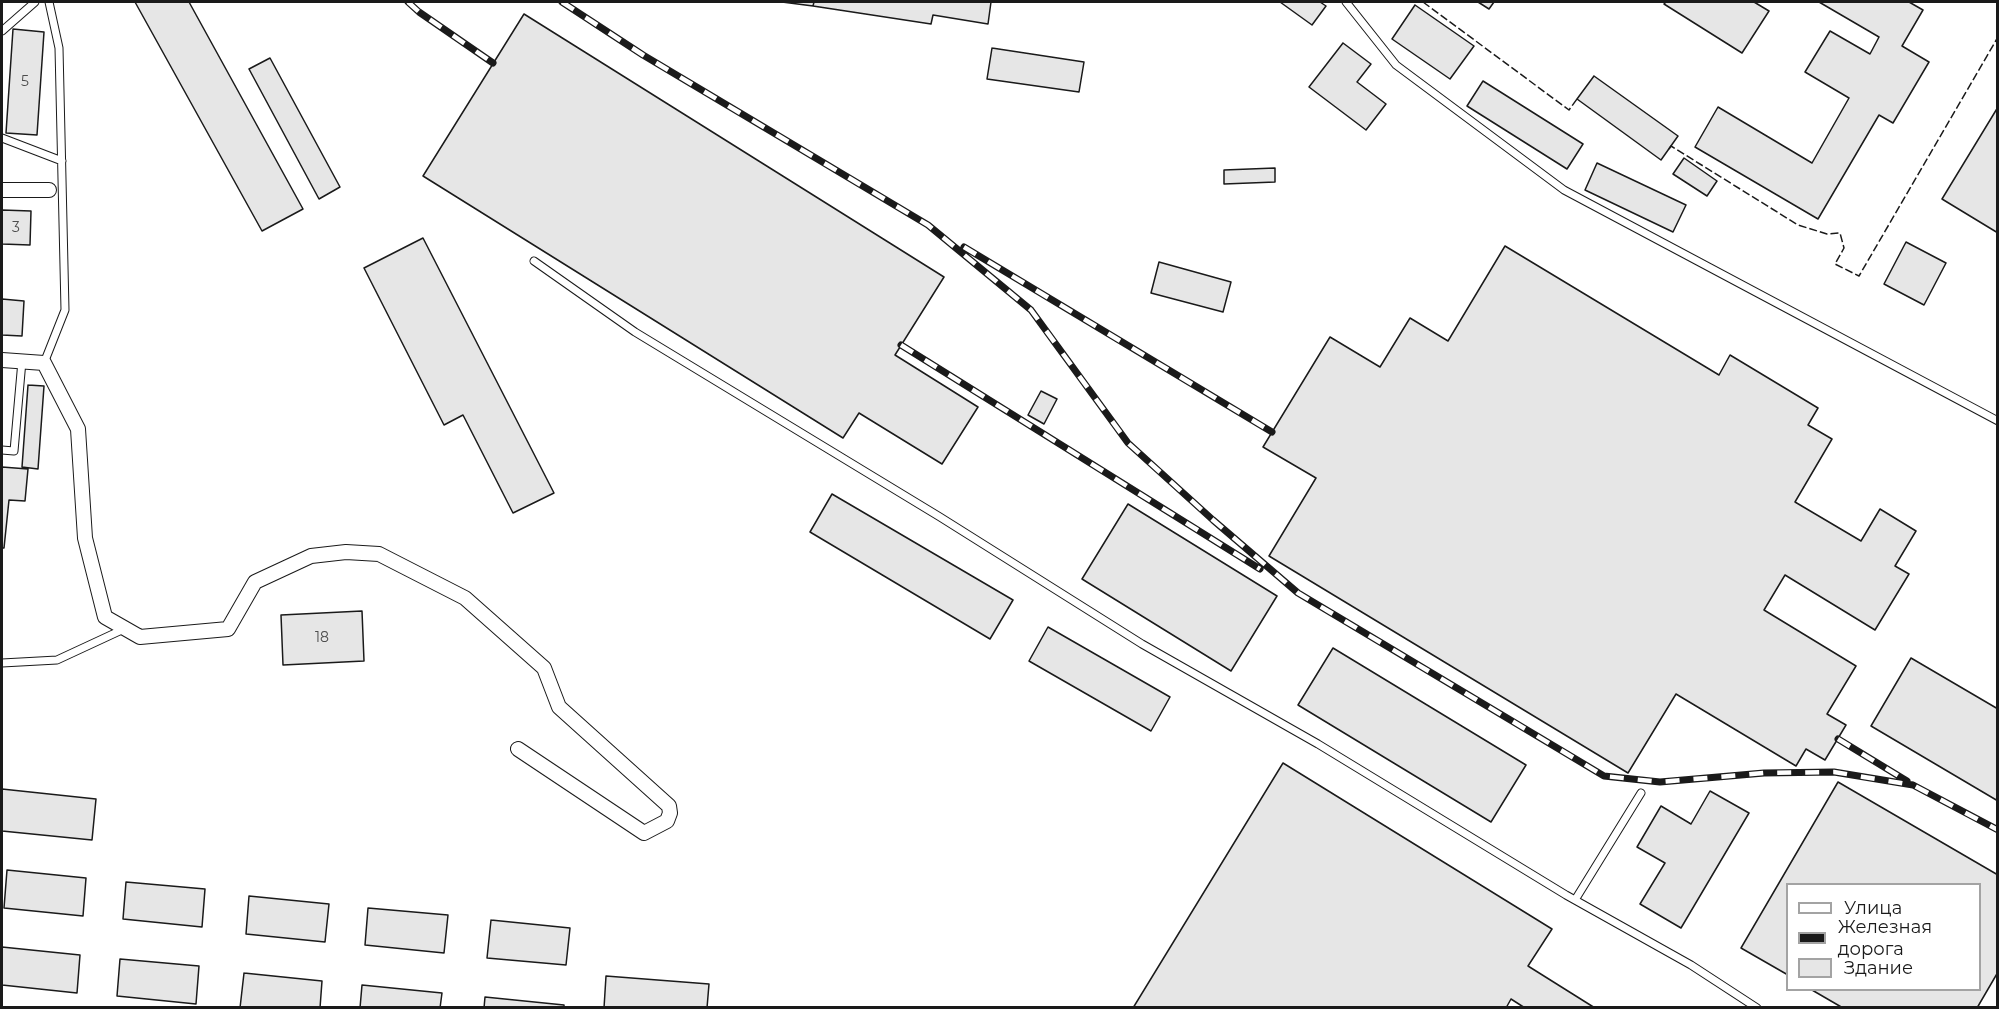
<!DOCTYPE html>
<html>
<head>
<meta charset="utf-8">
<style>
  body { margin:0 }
  #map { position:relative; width:1999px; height:1009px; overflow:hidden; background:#fff; font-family:Montserrat,sans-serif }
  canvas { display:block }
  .frame { position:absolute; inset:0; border:3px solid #1a1a1a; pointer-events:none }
  .legend { position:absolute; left:1786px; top:883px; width:195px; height:108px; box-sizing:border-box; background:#fff; border:2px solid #a3a3a3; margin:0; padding:8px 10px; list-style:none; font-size:18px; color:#1a1a1a }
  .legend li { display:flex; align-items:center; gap:12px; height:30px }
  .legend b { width:30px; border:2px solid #a3a3a3 }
</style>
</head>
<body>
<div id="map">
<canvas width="1999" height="1009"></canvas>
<div class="frame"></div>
<ul class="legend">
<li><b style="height:8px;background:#fff"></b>Улица</li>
<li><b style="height:8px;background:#1a1a1a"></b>Железная дорога</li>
<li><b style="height:16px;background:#e6e6e6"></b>Здание</li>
</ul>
</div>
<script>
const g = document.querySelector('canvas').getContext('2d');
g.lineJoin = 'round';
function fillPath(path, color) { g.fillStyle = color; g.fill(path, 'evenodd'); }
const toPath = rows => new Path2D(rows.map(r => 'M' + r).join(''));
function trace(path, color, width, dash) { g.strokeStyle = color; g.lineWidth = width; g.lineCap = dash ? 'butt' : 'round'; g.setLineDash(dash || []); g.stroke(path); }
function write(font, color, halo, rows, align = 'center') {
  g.font = font + ' Montserrat,sans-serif'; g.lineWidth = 4.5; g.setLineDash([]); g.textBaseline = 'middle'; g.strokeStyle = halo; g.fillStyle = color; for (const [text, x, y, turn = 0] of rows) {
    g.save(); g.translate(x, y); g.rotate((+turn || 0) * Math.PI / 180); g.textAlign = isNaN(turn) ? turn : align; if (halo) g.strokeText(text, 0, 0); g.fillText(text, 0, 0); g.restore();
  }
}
const building = toPath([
  [135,2,189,2,303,209,262,231,135,2],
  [782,2,814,2,813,6,782,2],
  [814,2,991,2,988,24,933,15,931,24,813,6,814,2],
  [1280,2,1320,2,1326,6,1312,25,1280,2],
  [1478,2,1494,2,1489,9,1478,2],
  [1666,2,1754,2,1769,11,1742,53,1664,4,1666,2],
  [1819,2,1909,2,1923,10,1902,46,1929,62,1893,123,1879,115,1818,219,1695,147,1718,107,1812,163,1849,98,1805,72,1830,31,1870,54,1879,37,1819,2],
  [1415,5,1474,46,1450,79,1392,39,1415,5],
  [524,14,944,277,895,355,978,407,942,464,859,413,843,438,423,176,524,14],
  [13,29,44,32,37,135,6,133,13,29],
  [1343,43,1371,64,1357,82,1386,104,1366,130,1309,87,1343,43],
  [992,48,1084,62,1079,92,987,79,992,48],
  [270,58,340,187,319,199,249,69,270,58],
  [1594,76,1678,136,1661,160,1577,99,1594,76],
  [1483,81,1583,144,1567,169,1467,106,1483,81],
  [1998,107,1998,233,1942,199,1998,107],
  [1684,158,1717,181,1707,196,1673,174,1684,158],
  [1597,163,1686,205,1673,232,1585,190,1597,163],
  [1275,168,1275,182,1224,184,1224,170,1275,168],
  [2,210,31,211,30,245,2,244,2,210],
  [423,238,554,493,513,513,463,415,444,425,364,268,423,238],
  [1906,242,1946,263,1924,305,1884,284,1906,242],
  [1505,246,1719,375,1730,355,1818,408,1808,425,1832,439,1795,502,1861,541,1880,509,1916,531,1895,566,1909,574,1875,630,1785,575,1764,610,1856,666,1827,714,1846,725,1825,760,1806,749,1796,766,1676,694,1628,773,1269,556,1316,478,1263,447,1330,337,1380,367,1410,318,1448,341,1505,246],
  [1159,262,1231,282,1223,312,1151,293,1159,262],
  [2,299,24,301,22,336,2,335,2,299],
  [28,385,44,386,38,469,22,467,28,385],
  [1041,391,1057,399,1044,424,1028,415,1041,391],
  [2,467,28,469,25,501,9,500,4,548,2,548,2,467],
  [832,494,1013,600,990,639,810,532,832,494],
  [1128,504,1277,596,1231,671,1082,579,1128,504],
  [362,611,364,661,283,665,281,615,362,611],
  [1048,627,1170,697,1151,731,1029,661,1048,627],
  [1333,648,1526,765,1491,822,1298,705,1333,648],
  [1911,658,1998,709,1998,801,1871,726,1911,658],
  [1283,763,1552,929,1528,966,1595,1008,1525,1008,1511,999,1506,1008,1133,1008,1283,763],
  [1838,782,1998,875,1998,972,1977,1008,1843,1008,1812,990,1980,990,1980,884,1788,884,1788,975,1741,948,1838,782],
  [2,789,96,799,92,840,2,831,2,789],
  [1710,791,1749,813,1681,928,1640,904,1665,863,1637,847,1661,806,1691,824,1710,791],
  [7,870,86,878,83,916,4,908,7,870],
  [126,882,205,889,202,927,123,919,126,882],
  [249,896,329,904,325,942,246,934,249,896],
  [368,908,448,915,444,953,365,945,368,908],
  [491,920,570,928,566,965,487,958,491,920],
  [2,947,80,955,77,993,2,985,2,947],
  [120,959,199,966,196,1004,117,996,120,959],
  [244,973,322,981,320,1008,240,1008,244,973],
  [606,976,709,984,707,1008,604,1008,606,976],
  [362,985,442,993,440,1008,360,1008,362,985],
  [485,997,564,1005,564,1008,484,1008,485,997]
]);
const service = toPath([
  [1346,2,1396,65,1564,190,1998,421],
  [2,31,35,2],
  [2,138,62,161],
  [534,261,635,332,940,517,1142,644,1318,744,1566,895,1691,965,1757,1008],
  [44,363,65,310,59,48,49,2],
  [2,450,14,451,22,361],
  [2,663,57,660,126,628],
  [1575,900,1641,793]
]);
const minor = toPath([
  [2,190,49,190],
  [2,360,44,363,78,429,85,538,105,617,140,637,228,629,255,582,311,556,346,552,379,554,465,598,544,668,559,707,669,806,670,813,667,821,644,833,518,749]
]);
const rail = toPath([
  [408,2,419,12,493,63],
  [562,2,643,55,928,225,1031,310,1128,443,1213,520,1298,593,1604,776,1660,782,1764,773,1834,772,1913,785,1998,830],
  [964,247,1272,432],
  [901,345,1260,569],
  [1838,739,1907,781]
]);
const fence = toPath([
  [1423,2,1569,110,1577,99,1579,101],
  [1669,149,1671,146,1798,225,1827,234,1840,233,1844,248,1835,264,1859,276,1998,37]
]);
const numberNames = [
  ["5",25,82],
  ["3",16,228],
  ["18",322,638]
];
fillPath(building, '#e6e6e6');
trace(building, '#1a1a1a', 1.5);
trace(service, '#1a1a1a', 9);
trace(minor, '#1a1a1a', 16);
trace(service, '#fff', 7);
trace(minor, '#fff', 14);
trace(rail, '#1a1a1a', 7);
trace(rail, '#fff', 4.5, [14]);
trace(fence, '#1a1a1a', 1.5, [8, 3]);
write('14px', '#4d4d4d', null, numberNames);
</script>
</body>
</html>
